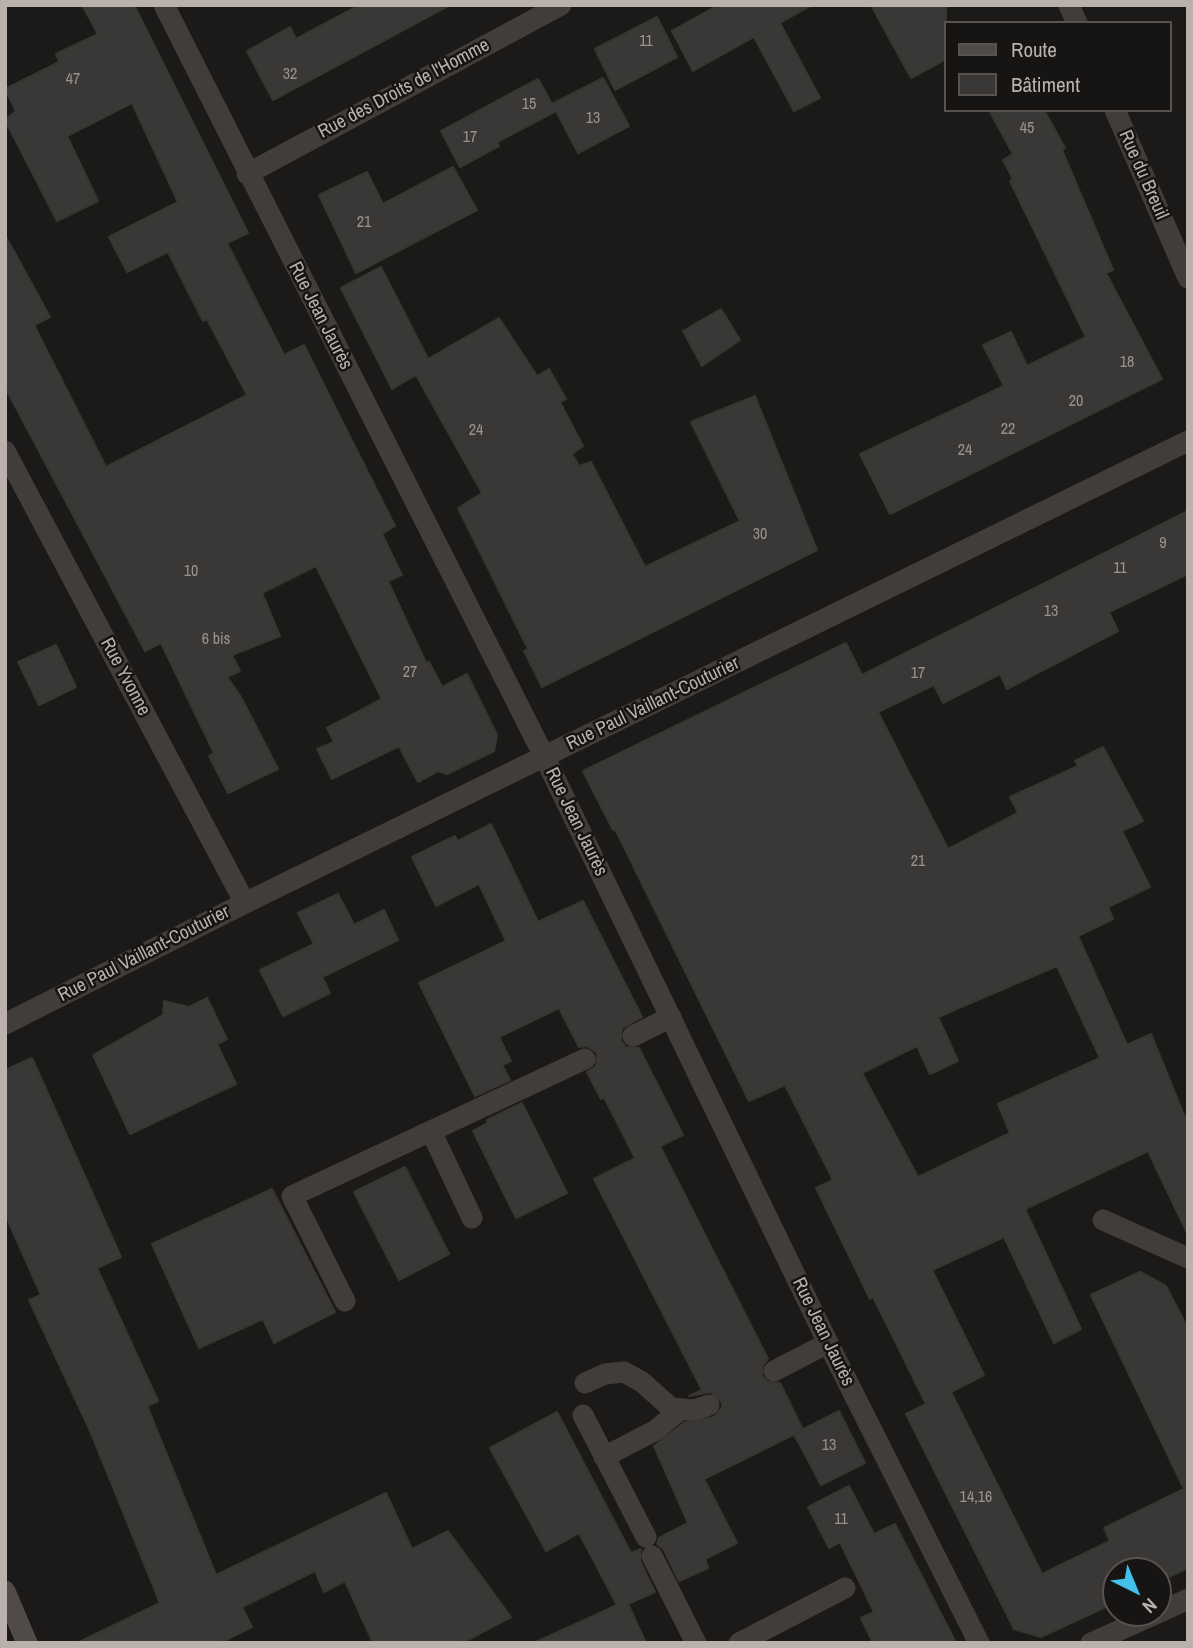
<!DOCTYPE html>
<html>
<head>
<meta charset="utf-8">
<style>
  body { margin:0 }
  #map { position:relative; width:1193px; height:1648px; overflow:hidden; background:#1b1a19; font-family:"Archivo Narrow",sans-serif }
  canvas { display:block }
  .frame { position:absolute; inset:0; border:7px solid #bab0ac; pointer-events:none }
  .legend { position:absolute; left:944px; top:21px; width:228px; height:91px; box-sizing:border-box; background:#161514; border:2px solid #585351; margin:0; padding:9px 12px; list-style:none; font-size:21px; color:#bab0ac }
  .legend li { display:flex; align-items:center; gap:14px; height:35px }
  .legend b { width:35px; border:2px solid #585351 }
  .north { position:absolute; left:1102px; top:1557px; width:70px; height:70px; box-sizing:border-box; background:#161514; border:2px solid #585351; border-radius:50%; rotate:137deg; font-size:19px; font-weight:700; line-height:28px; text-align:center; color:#bab0ac }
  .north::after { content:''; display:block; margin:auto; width:24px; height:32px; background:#42c0ea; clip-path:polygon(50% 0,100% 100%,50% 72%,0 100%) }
</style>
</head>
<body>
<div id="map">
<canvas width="1193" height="1648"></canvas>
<div class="frame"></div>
<ul class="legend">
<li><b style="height:9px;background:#504b48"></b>Route</li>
<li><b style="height:19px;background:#3a3836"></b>Bâtiment</li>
</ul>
<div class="north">N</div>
</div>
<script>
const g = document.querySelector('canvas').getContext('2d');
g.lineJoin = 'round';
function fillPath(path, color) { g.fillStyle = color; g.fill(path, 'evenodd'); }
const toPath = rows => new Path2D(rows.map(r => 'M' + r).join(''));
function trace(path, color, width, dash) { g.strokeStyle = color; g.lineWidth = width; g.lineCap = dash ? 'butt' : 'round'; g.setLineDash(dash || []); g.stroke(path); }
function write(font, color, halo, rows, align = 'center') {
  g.font = font + ' "Archivo Narrow",sans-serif'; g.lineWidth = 5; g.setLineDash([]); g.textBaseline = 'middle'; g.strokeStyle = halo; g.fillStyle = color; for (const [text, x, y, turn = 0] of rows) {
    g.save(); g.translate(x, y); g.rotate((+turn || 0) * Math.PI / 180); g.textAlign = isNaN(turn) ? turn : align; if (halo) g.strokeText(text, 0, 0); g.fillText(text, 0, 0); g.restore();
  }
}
const building = toPath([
  [82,5,134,5,248,233,227,243,284,355,304,345,395,526,382,534,402,575,388,581,426,663,429,662,442,687,467,674,497,735,494,751,447,774,438,771,418,782,399,746,332,779,317,749,334,742,327,728,382,699,316,566,262,593,280,636,232,655,240,671,227,677,241,697,278,769,228,793,209,756,214,753,161,643,145,651,5,387,5,235,50,317,34,325,106,467,247,395,207,319,203,321,168,252,127,272,109,237,178,202,132,103,67,136,98,201,57,221,5,120,16,111,5,89,59,62,56,54,98,34,82,5],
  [360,5,450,5,273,100,247,51,290,27,296,39,360,5],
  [719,5,812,5,780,23,820,98,794,111,754,37,693,71,672,31,719,5],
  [871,5,946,5,946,59,911,78,871,5],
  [657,17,677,57,615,90,595,49,657,17],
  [603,78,629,126,578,153,556,111,497,142,499,146,460,167,441,131,538,79,552,104,603,78],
  [989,110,1044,110,1065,148,1062,150,1113,270,1106,273,1162,379,890,514,860,454,1004,386,983,345,1011,332,1027,366,1086,337,1010,181,1013,179,1003,160,1013,154,989,110],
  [453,167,477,210,356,273,319,195,367,172,383,204,453,167],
  [381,267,428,359,499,318,537,376,549,369,566,399,560,402,583,446,572,454,579,466,591,462,645,567,740,521,691,422,755,396,817,550,542,687,524,651,528,649,458,508,482,493,416,375,392,389,341,288,381,267],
  [721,309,740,340,702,366,683,331,721,309],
  [1188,511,1188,574,1109,612,1118,631,1007,689,1000,674,943,703,934,685,878,712,948,849,1018,813,1010,797,1078,766,1075,761,1103,747,1143,821,1122,831,1150,887,1108,907,1113,919,1078,936,1127,1045,1151,1034,1188,1125,1188,1235,1148,1151,1025,1209,1081,1329,1054,1343,1004,1237,932,1270,984,1375,951,1392,1042,1574,1110,1541,1104,1528,1184,1489,1091,1295,1140,1272,1166,1286,1188,1329,1188,1568,1158,1582,1158,1571,1116,1571,1116,1602,1041,1637,1014,1629,906,1414,926,1404,873,1297,870,1299,816,1188,833,1180,785,1085,749,1101,615,829,613,830,583,771,846,643,862,675,1188,511],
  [1057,966,1100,1058,998,1104,1010,1133,918,1177,862,1073,917,1046,930,1074,958,1061,938,1017,1057,966],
  [56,645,76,687,39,705,18,662,56,645],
  [491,824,538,922,583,901,642,1017,622,1028,621,1041,626,1047,639,1048,683,1135,660,1146,768,1359,763,1365,762,1376,768,1382,780,1383,803,1430,704,1479,737,1543,705,1559,708,1568,679,1581,664,1550,657,1544,659,1538,688,1523,654,1446,685,1422,714,1417,722,1408,722,1402,711,1392,689,1396,702,1390,594,1179,655,1148,635,1158,604,1097,601,1099,587,1072,596,1066,597,1053,587,1046,579,1047,559,1008,499,1037,511,1061,502,1065,510,1080,475,1096,419,983,506,941,479,884,436,906,412,857,455,836,458,841,491,824],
  [338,894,354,925,384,910,398,940,322,977,330,993,283,1016,260,970,314,944,298,913,338,894],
  [207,998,227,1039,217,1044,236,1084,130,1134,93,1055,163,1015,164,1001,189,1007,207,998],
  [32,1058,121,1257,97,1268,158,1401,147,1406,216,1575,386,1493,412,1549,448,1531,511,1617,462,1643,373,1643,345,1581,324,1592,315,1571,242,1607,252,1627,220,1643,77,1643,160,1603,91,1433,29,1300,41,1295,5,1214,5,1070,32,1058],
  [522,1103,567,1193,516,1218,473,1131,488,1123,487,1120,522,1103],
  [405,1167,449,1254,399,1280,354,1192,405,1167],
  [272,1189,335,1312,274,1343,263,1319,199,1348,152,1244,272,1189],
  [839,1411,865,1463,821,1485,794,1434,839,1411],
  [557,1412,631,1553,641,1549,640,1561,655,1592,628,1604,646,1643,534,1643,617,1605,579,1533,546,1551,490,1448,557,1412],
  [849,1486,874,1534,895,1524,956,1643,873,1643,861,1618,874,1612,840,1542,829,1548,808,1507,849,1486]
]);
const lane = toPath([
  [633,1036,671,1017],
  [431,1131,472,1218],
  [345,1301,292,1196,585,1059],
  [774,1371,828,1343],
  [585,1383,605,1374,624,1372,642,1382,671,1408,694,1410,709,1405],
  [583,1415,646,1537],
  [604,1457,656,1430,681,1409],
  [652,1556,696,1643],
  [739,1643,845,1588]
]);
const street = toPath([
  [164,5,545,758,828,1343,979,1643],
  [1069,5,1077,23],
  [1115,110,1188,278],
  [247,174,561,5],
  [5,451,245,903],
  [5,1024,245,903,1188,441],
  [1103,1220,1188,1258],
  [1158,1613,1188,1599],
  [1091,1643,1158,1613]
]);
const secondary = toPath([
  [5,1591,27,1643]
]);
const numberNames = [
  ["11",646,42],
  ["32",290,75],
  ["47",73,80],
  ["15",529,105],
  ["13",593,119],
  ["45",1027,129],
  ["17",470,138],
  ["21",364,223],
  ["18",1127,363],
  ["20",1076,402],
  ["22",1008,430],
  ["24",476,431],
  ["24",965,451],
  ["30",760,535],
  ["9",1163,544],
  ["11",1120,569],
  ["10",191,572],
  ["13",1051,612],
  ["6 bis",216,640],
  ["27",410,673],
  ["17",918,674],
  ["21",918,862],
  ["13",829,1446],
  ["14,16",976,1498],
  ["11",841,1520]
];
const streetNames = [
  ["Rue des Droits de l'Homme",404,89,-28],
  ["Rue du Breuil",1143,175,66],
  ["Rue Jean Jaurès",320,316,63],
  ["Rue Yvonne",125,677,62],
  ["Rue Paul Vaillant-Couturier",653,704,-26],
  ["Rue Jean Jaurès",576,822,64],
  ["Rue Paul Vaillant-Couturier",144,954,-27],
  ["Rue Jean Jaurès",823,1332,64]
];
fillPath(building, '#3a3836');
trace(building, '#373633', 2);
trace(lane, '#403d3a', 21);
trace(street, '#403d3a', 21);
trace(secondary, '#504b48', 21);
write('16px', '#9a928e', null, numberNames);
write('19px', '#bab0ac', '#161514', streetNames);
</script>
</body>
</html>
